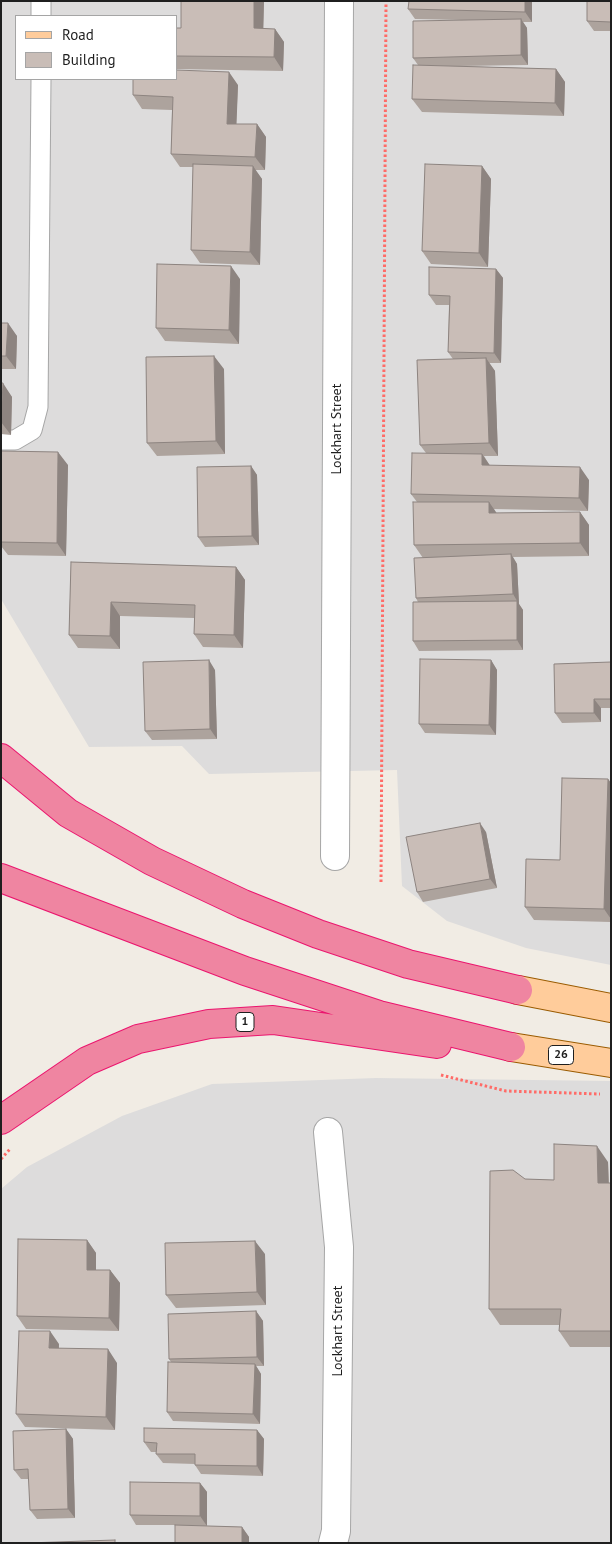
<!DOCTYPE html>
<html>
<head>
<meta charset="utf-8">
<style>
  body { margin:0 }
  #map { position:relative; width:612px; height:1544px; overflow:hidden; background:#f1ece4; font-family:"PT Sans",sans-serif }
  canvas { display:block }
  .frame { position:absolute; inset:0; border:2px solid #1f1f1f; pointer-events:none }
  .legend { position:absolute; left:15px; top:15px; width:162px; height:65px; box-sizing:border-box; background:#fff; border:1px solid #a5a5a5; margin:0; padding:6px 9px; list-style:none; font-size:15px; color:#1f1f1f }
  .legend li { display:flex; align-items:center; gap:10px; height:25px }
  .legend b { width:25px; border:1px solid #a5a5a5 }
</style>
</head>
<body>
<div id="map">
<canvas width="612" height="1544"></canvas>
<div class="frame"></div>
<ul class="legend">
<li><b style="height:6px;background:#ffcc9b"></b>Road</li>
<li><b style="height:14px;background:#c9bdb7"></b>Building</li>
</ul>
</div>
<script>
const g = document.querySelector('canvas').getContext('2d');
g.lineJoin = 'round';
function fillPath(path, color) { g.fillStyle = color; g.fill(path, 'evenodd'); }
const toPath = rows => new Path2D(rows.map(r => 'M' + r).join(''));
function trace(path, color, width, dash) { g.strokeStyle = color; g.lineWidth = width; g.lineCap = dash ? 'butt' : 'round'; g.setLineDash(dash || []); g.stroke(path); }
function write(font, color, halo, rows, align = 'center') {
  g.font = font + ' "PT Sans",sans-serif'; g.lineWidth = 5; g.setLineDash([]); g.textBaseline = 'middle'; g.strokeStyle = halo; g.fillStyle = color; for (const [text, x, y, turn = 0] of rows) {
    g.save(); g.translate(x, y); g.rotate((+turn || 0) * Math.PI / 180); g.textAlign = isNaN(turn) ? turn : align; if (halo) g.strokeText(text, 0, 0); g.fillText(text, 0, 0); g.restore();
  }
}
const residential = toPath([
  [1,1,611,1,611,965,526,948,447,921,402,886,397,770,209,774,182,746,89,747,1,599],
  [16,16,176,16,176,79,16,79],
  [376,1078,611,1081,611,1543,1,1543,1,1189,27,1167,122,1116,212,1084]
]);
const path = toPath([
  [381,882,386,1],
  [441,1075,506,1091,600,1094],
  [1,1159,10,1149]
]);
const lane = toPath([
  [41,16,41,1],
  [1,440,15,440,32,430,38,407,41,79]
]);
const street = toPath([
  [335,856,339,1],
  [328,1132,339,1247,336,1531,333,1543]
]);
const primary = toPath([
  [518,990,611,1008],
  [511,1047,611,1063]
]);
const highway = toPath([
  [1,758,68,813,152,861,243,904,318,934,408,964,518,990],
  [1,878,245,971,379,1015,511,1047],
  [1,1120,87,1061,138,1039,209,1024,273,1020,437,1044]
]);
const wall = toPath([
  [181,1,264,1,263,29,275,29,284,42,283,71,176,69,176,28,181,28],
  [532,1,532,22,523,22,527,28,528,65,460,66,556,69,565,82,564,116,422,112,412,99,418,65,413,58,461,20,415,19,408,9],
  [611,1,611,31,594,31,587,21],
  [238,85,236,124,257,124,266,137,265,170,255,170,262,179,260,265,200,263,191,250,193,167,180,167,171,154,172,110,142,109,133,95],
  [482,166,491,179,488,267,431,264,422,251],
  [496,269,503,278,501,363,489,363,495,371,498,456,484,456,490,466,589,480,588,511,494,509,496,513,580,512,589,525,589,556,513,557,517,564,519,604,523,610,523,650,419,651,413,641,418,602,416,598,423,558,414,545,417,502,411,494,426,453,420,445,453,359,448,352,449,305,436,305,429,295],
  [240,279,239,344,165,341,156,328],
  [1,323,17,336,16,369,1,369],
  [224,369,225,454,157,456,147,443],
  [1,383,12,397,11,435,1,434],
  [1,451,68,465,66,556,8,555,1,546],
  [251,466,257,475,259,545,205,547,198,537],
  [71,562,236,567,245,580,243,648,203,647,194,634,194,618,120,616,120,649,78,648,69,635],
  [491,660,497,670,496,735,425,733,419,724],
  [611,662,611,708,601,708,601,722,562,723,555,713],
  [215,670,217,739,152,740,145,731],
  [608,779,611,783,611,922,534,920,525,907,560,860],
  [486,832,497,888,423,902,417,892],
  [608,1162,609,1183,611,1183,611,1347,570,1347,559,1331,559,1325,500,1325,489,1309,525,1179,554,1180],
  [87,1240,96,1253,96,1270,110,1270,120,1283,119,1331,26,1329,17,1316],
  [265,1254,266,1305,176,1308,166,1295],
  [256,1311,263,1321,264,1366,256,1366,261,1374,260,1424,173,1421,167,1412,171,1362,169,1359],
  [59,1344,59,1348,117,1363,115,1430,25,1427,16,1414],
  [66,1429,73,1439,75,1518,37,1519,30,1510,29,1479,21,1479,14,1470],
  [257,1430,264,1439,263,1476,201,1474,195,1465,195,1464,163,1463,156,1454,156,1452,151,1452,144,1442],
  [200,1483,207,1492,207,1526,242,1527,249,1537,249,1543,175,1543,175,1525,136,1525,130,1515]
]);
const shadedWall = toPath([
  [254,1,264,1,263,42,254,28],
  [525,1,532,1,532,22,525,12],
  [521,19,527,28,528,65,521,55],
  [275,29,284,42,283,71,274,57],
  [556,69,565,82,564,116,555,103],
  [229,72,238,85,236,137,227,124],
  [257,124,266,137,265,170,255,157],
  [253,166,262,179,260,265,250,252],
  [482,166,491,179,488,267,479,253],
  [231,266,240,279,239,344,229,330],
  [496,269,503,278,501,363,494,353],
  [8,323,17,336,16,369,6,356],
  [214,356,224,369,225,454,216,441],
  [486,358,495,371,498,456,489,443],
  [3,383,12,397,11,435,1,422],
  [58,452,68,465,66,556,57,543],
  [482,454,491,467,482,465],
  [251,466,257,475,259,545,252,536],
  [580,467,589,480,588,511,579,498],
  [489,502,498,515,489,513],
  [580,512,589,525,589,556,580,543],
  [511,554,517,564,519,604,513,594],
  [236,567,245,580,243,648,234,635],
  [517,601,523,610,523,650,517,640],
  [111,602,120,616,120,649,110,636],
  [209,660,215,670,217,739,210,729],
  [491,660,497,670,496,735,489,725],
  [594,699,601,708,601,722,594,713],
  [608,779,611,783,611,919,604,909],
  [480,823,486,832,497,888,490,879],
  [597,1146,608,1162,609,1199,598,1183],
  [87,1240,96,1253,96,1283,87,1270],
  [255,1241,265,1254,266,1305,257,1292],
  [110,1270,120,1283,119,1331,109,1318],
  [256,1311,263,1321,264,1366,257,1357],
  [50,1331,59,1344,58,1361,49,1348],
  [108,1349,117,1363,115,1430,106,1417],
  [255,1364,261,1374,260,1424,253,1414],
  [66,1429,73,1439,75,1518,68,1509],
  [257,1430,264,1439,263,1476,257,1466],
  [200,1483,207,1492,207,1526,200,1516],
  [242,1527,249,1537,249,1543,242,1543]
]);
const building = toPath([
  [181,1,254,1,254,28,275,29,274,57,176,56,176,28,181,28,181,1],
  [409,1,525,1,525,12,408,9,409,1],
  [587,1,611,1,611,22,587,21,587,1],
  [521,19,521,55,413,58,413,21,521,19],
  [413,65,556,69,555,103,412,99,413,65],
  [176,70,229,72,227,124,257,124,255,157,171,154,173,97,133,95,133,79,176,79,176,70],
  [193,164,253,166,250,252,191,250,193,164],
  [425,164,482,166,479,253,422,251,425,164],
  [157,264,231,266,229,330,156,328,157,264],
  [429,267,496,269,494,353,448,352,450,296,429,295,429,267],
  [1,323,8,323,6,356,1,356,1,323],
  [214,356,216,441,147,443,146,357,214,356],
  [486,358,489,443,420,445,417,360,486,358],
  [1,383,3,383,1,422,1,383],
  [1,451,58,452,57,543,1,542,1,451],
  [412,453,482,454,482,465,580,467,579,498,411,494,412,453],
  [251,466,252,536,198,537,197,467,251,466],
  [413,502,489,502,489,513,580,512,580,543,414,545,413,502],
  [511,554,513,594,416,598,414,558,511,554],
  [71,562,236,567,234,635,194,634,195,605,111,602,110,636,69,635,71,562],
  [517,601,517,640,413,641,413,602,517,601],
  [420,659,491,660,489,725,419,724,420,659],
  [209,660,210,729,145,731,143,662,209,660],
  [611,662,611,699,594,699,594,713,555,713,554,664,611,662],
  [562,778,608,779,604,909,525,907,526,859,560,860,562,778],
  [480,823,490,879,417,892,406,837,480,823],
  [554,1144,597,1146,598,1183,611,1183,611,1331,559,1331,561,1309,489,1309,490,1171,513,1170,525,1179,554,1180,554,1144],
  [18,1239,87,1240,87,1270,110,1270,109,1318,17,1316,18,1239],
  [255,1241,257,1292,166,1295,165,1243,255,1241],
  [256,1311,257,1357,169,1359,168,1314,256,1311],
  [19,1331,50,1331,49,1348,108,1349,106,1417,16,1414,19,1331],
  [168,1362,255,1364,253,1414,167,1412,168,1362],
  [144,1428,257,1430,257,1466,195,1465,195,1454,156,1454,157,1443,144,1442,144,1428],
  [66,1429,68,1509,30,1510,28,1469,14,1470,13,1431,66,1429],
  [130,1482,200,1483,200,1516,130,1515,130,1482],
  [175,1525,242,1527,242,1543,175,1543,175,1525],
  [115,1540,115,1543,27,1543,115,1540]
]);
const shields = [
  [245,1022,18],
  [561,1055,25]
];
const shieldNames = [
  ["1",245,1022],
  ["26",561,1055]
];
const streetNames = [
  ["Lockhart Street",337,429,-90],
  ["Lockhart Street",338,1331,-90]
];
fillPath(residential, '#dddcdc');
trace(lane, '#a6a6a6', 21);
trace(street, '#a6a6a6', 30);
trace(primary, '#9a5b00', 30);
trace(highway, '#eb156e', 30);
trace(path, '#ff6b67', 3, [2.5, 2.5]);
trace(lane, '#fff', 19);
trace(street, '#fff', 28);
trace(primary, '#ffcc9b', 28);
trace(highway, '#ef85a1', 28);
fillPath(wall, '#ada39d');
fillPath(shadedWall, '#8d8480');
fillPath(building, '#c9bdb7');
trace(building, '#8d8480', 1);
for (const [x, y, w] of shields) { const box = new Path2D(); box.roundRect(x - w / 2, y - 9.5, w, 19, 4); g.fillStyle = '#fff'; g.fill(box); trace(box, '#1f1f1f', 1); }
write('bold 12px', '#1f1f1f', null, shieldNames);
write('14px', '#1f1f1f', '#fff', streetNames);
</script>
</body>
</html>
